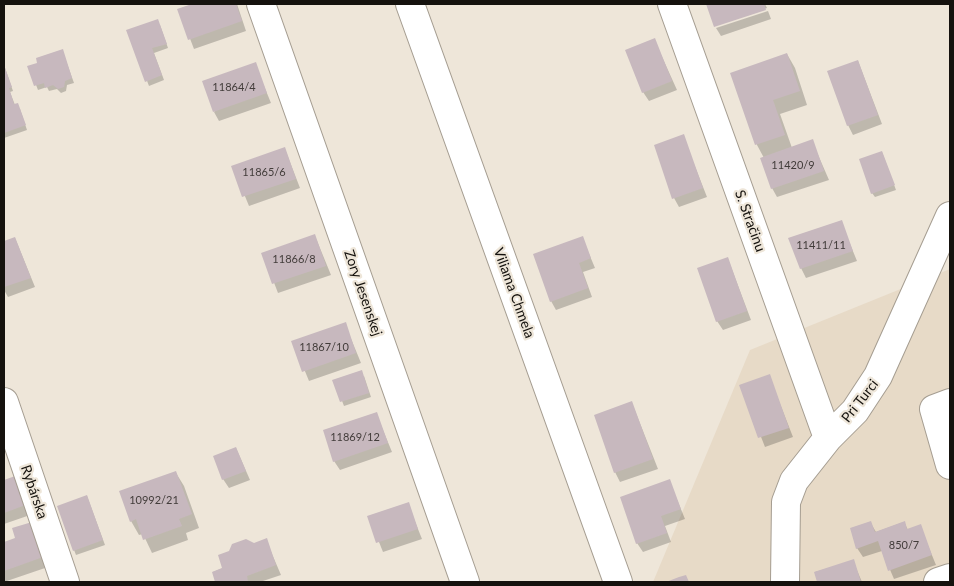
<!DOCTYPE html>
<html>
<head>
<meta charset="utf-8">
<style>
  body { margin:0 }
  #map { position:relative; width:954px; height:586px; overflow:hidden; background:#eee6d9; font-family:Lato,sans-serif }
  canvas { display:block }
  .frame { position:absolute; inset:0; border:5px solid #15120e; pointer-events:none }
</style>
</head>
<body>
<div id="map">
<canvas width="954" height="586"></canvas>
<div class="frame"></div>
</div>
<script>
const g = document.querySelector('canvas').getContext('2d');
g.lineJoin = 'round';
function fillPath(path, color) { g.fillStyle = color; g.fill(path, 'evenodd'); }
const toPath = rows => new Path2D(rows.map(r => 'M' + r).join(''));
function trace(path, color, width, dash) { g.strokeStyle = color; g.lineWidth = width; g.lineCap = dash ? 'butt' : 'round'; g.setLineDash(dash || []); g.stroke(path); }
function write(font, color, halo, rows, align = 'center') {
  g.font = font + ' Lato,sans-serif'; g.lineWidth = 4.5; g.setLineDash([]); g.textBaseline = 'middle'; g.strokeStyle = halo; g.fillStyle = color; for (const [text, x, y, turn = 0] of rows) {
    g.save(); g.translate(x, y); g.rotate((+turn || 0) * Math.PI / 180); g.textAlign = isNaN(turn) ? turn : align; if (halo) g.strokeText(text, 0, 0); g.fillText(text, 0, 0); g.restore();
  }
}
const built = toPath([
  [950,269,950,582,653,582,750,350]
]);
const shadow = toPath([
  [196,4,237,4,246,31,194,49,179,10],
  [707,4,765,4,767,8,715,26],
  [768,11,771,19,721,36,716,28],
  [160,25,168,48,154,53,164,80,149,86,128,31],
  [654,39,677,90,649,101,643,92],
  [787,54,795,68,807,105,780,114,792,148,812,141,829,180,777,197,772,188,764,158,757,145,732,74],
  [64,55,74,83,67,85,66,91,61,93,57,89,49,91,47,87,38,90,29,67],
  [858,61,882,124,853,135,848,125],
  [255,64,271,103,219,121,214,112],
  [4,65,13,91,10,92,15,105,20,109,27,130,4,138],
  [683,136,707,197,679,207,674,198],
  [285,149,300,188,249,206,233,167],
  [882,152,896,190,875,197,872,193],
  [841,222,857,261,806,278,801,268],
  [315,236,331,275,278,293,263,254],
  [582,237,595,268,583,272,592,297,556,310,551,301],
  [15,238,35,287,8,297,4,290,4,242],
  [728,259,751,320,723,330,717,321],
  [345,324,361,363,309,381,293,342],
  [364,376,371,397,344,406,334,380],
  [769,376,793,437,765,447,741,386],
  [632,403,658,469,620,482,615,472],
  [376,413,392,452,340,470,334,461],
  [236,448,250,480,229,488,223,479],
  [176,473,184,486,199,528,186,533,188,540,152,553,143,534,139,535,131,521],
  [18,476,33,514,4,524,4,481],
  [669,480,685,519,665,526,671,542,643,552,637,543],
  [87,496,105,545,76,555,74,550],
  [408,504,422,539,383,552,369,517],
  [870,522,876,532,904,522,908,530,920,526,936,565,894,579,882,551,863,557,857,548],
  [31,523,48,567,4,582,4,551],
  [266,540,281,575,260,582,217,582,213,572,223,568,230,552],
  [853,561,862,582,818,582,815,572]
]);
const building = toPath([
  [192,4,236,4,242,21,188,40,177,9],
  [706,4,764,4,766,10,714,27],
  [158,19,167,44,152,48,162,75,145,82,126,30],
  [655,38,672,81,642,93,625,50],
  [63,49,72,78,65,81,64,87,58,89,53,85,45,88,44,83,34,86,27,66,37,63,36,58],
  [787,53,800,91,773,100,785,135,755,145,730,73],
  [858,60,878,115,847,126,827,71],
  [256,62,267,93,213,112,202,81],
  [4,65,12,87,9,88,14,104,18,103,26,125,4,133],
  [684,134,703,188,672,199,654,145],
  [813,139,824,171,771,189,760,158],
  [285,147,296,179,242,197,231,166],
  [882,151,895,185,871,194,859,159],
  [842,220,853,251,800,269,788,238],
  [315,234,326,266,272,284,261,253],
  [583,236,591,258,579,263,588,288,550,302,533,254],
  [15,237,31,278,4,287,4,241],
  [728,257,747,311,716,322,697,268],
  [346,322,356,353,302,372,291,341],
  [362,370,369,393,340,402,332,380],
  [770,374,789,428,758,438,739,385],
  [632,401,653,459,614,473,594,415],
  [377,412,388,443,333,462,323,430],
  [236,447,246,471,222,480,213,456],
  [176,471,192,514,179,519,182,526,143,540,136,519,130,522,119,491],
  [18,475,28,504,4,513,4,480],
  [670,479,681,509,661,516,667,533,636,544,620,497],
  [87,495,103,540,73,551,57,506],
  [409,502,418,529,376,543,367,516],
  [871,521,875,532,905,521,907,529,921,524,932,555,888,571,878,541,856,549,850,528],
  [32,522,43,557,4,571,4,542,15,538,12,528],
  [267,538,276,565,247,576,248,582,215,582,212,572,222,568,218,555,229,551,232,544,246,539,254,543],
  [854,559,861,582,817,582,814,572],
  [686,575,689,582,666,582,679,577]
]);
const minor = toPath([
  [261,4,465,582],
  [410,4,618,582],
  [672,4,828,438],
  [4,402,65,582],
  [950,403,934,409,950,465],
  [785,582,786,502,794,481,828,438,855,411,878,376,950,216],
  [938,582,950,578]
]);
const numberNames = [
  ["11864/4",234,87],
  ["11420/9",793,165],
  ["11865/6",264,172],
  ["11411/11",821,245],
  ["11866/8",294,259],
  ["11867/10",324,347],
  ["11869/12",355,437],
  ["10992/21",154,500],
  ["850/7",904,545]
];
const streetNames = [
  ["S. Stračinu",750,221,70],
  ["Zory Jesenskej",363,293,71],
  ["Viliama Chmela",514,293,70],
  ["Pri Turci",860,401,-52],
  ["Rybárska",34,492,71]
];
fillPath(built, '#e7dac7');
fillPath(shadow, '#0003');
fillPath(building, '#c7b8be');
trace(minor, '#a59d91', 30);
trace(minor, '#fff', 28);
write('11px', '#423c3a', null, numberNames);
write('14px', '#15120e', '#eee6d9', streetNames);
</script>
</body>
</html>
